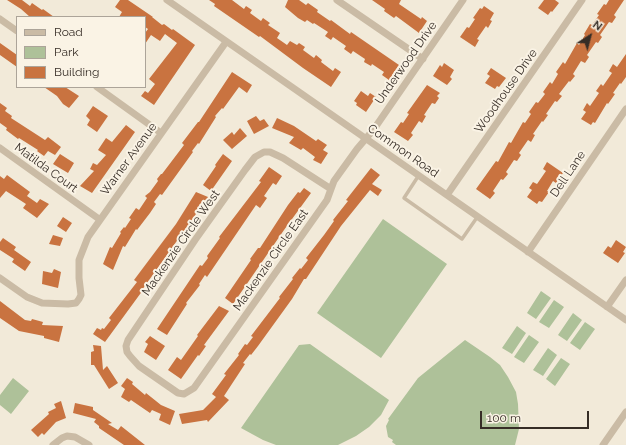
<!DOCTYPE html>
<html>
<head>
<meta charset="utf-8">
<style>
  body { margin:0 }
  #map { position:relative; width:626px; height:445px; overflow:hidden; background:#f2ead9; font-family:Raleway,sans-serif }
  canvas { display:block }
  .legend { position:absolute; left:16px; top:16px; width:130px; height:72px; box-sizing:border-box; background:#faf3e5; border:1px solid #aca499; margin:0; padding:5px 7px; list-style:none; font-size:12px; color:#362d26 }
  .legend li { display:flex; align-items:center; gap:8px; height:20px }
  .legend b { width:20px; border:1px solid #aca499 }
  .north { position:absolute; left:570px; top:16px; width:40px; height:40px; -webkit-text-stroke:3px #faf3e5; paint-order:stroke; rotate:36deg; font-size:11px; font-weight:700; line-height:16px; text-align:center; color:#362d26 }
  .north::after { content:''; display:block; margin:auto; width:14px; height:18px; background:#362d26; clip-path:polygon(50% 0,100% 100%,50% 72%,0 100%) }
  .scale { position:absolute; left:480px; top:411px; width:109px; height:18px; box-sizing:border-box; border:2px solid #362d26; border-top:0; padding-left:5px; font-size:12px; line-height:14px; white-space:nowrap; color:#362d26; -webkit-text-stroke:3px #faf3e5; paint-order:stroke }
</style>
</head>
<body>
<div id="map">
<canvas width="626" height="445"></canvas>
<ul class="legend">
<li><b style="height:5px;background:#cabba5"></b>Road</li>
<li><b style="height:11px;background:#aec199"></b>Park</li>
<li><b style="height:11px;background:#c97340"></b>Building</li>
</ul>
<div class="north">N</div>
<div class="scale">100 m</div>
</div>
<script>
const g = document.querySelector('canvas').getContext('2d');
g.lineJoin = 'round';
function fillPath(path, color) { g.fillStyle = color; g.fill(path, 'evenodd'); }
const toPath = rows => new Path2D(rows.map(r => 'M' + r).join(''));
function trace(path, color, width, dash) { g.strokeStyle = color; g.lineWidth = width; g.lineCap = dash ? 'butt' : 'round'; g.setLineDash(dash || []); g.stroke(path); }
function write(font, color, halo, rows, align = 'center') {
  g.font = font + ' Raleway,sans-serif'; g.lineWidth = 4; g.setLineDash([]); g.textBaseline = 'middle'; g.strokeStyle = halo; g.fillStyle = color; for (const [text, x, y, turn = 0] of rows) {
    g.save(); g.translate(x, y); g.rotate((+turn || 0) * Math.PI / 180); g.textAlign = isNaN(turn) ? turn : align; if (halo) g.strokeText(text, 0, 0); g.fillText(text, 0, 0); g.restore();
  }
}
const green = toPath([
  [383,219,447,264,381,358,317,313],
  [541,291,551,298,536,319,527,313],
  [554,300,564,307,549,328,539,322],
  [573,313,582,320,567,341,558,335],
  [585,322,595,329,580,350,570,343],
  [517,326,526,333,512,354,502,348],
  [529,335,539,342,524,363,514,357],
  [465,340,490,357,500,365,508,377,516,392,518,404,519,429,515,445,396,445,392,442,393,440,388,437,386,426,389,420,388,419,418,378],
  [310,344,389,400,381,415,369,427,356,436,338,445,276,445,263,440,241,428,299,345],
  [548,348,557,355,543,376,533,370],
  [561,358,570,364,555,386,546,379],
  [13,378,29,391,11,414,0,405,0,395]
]);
const building = toPath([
  [7,0,22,0,30,6,32,3,42,10,43,9,54,17,30,17,21,9],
  [120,0,128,0,153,17,152,17,162,25,164,24,172,30,173,29,195,45,154,105,141,96,145,91,148,93,155,84,149,79,177,43,165,34,160,41,151,35,145,44,145,33,148,29,145,27,145,17,119,17,122,12,115,7],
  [209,0,232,0,244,9,246,6,252,10,250,13,261,21,263,18,270,23,268,25,280,33,277,38,287,45,290,41,297,45,299,43,305,47,303,50,314,58,316,55,322,60,321,62,333,71,335,68,341,72,331,87,303,68,260,36,259,37,214,6,215,4],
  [288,0,299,0,306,5,308,3,318,10,317,12,330,21,331,20,350,34,351,32,399,65,389,80,382,75,384,72,372,64,371,66,364,62,365,59,353,51,351,54,344,49,346,46,333,37,331,40,325,36,328,32,314,23,313,24,307,20,305,22,298,18,285,7],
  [372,0,401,0,399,4,421,19,422,17,427,21,419,33,396,16,394,18,384,11,385,9],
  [544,0,555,0,559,3,552,12,551,11,548,15,538,8],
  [609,0,624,0,614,15,616,17,612,23,609,22,600,35,602,37,598,43,596,42,587,55,589,57,585,63,581,61,573,74,575,76,570,82,569,81,559,94,562,96,557,102,555,101,546,114,548,115,543,122,542,121,533,134,535,135,531,142,528,140,519,153,521,155,517,161,514,160,506,172,508,174,503,180,501,179,493,191,495,193,490,199,476,189,496,161,498,162,509,142,511,143,523,122,525,123,531,114,529,112,536,102,538,103,545,94,543,92,550,82,552,84,558,74,556,72,563,62,565,64,577,43,579,45,585,35,584,34,590,24,592,25,599,15,597,14,604,4,606,5],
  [484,6,494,13,490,20,492,21,488,28,486,26,477,39,479,40,475,47,460,37,467,27,469,28,475,19,473,18,480,8,482,9],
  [0,43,17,55,17,67,0,55],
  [626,54,626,77,621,84,620,83,613,93,615,94,608,104,607,103,595,123,593,122,591,125,581,119,586,112,583,110,587,103,590,106,599,93,596,91,601,84,603,86,612,73,609,71,613,64,617,67],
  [444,63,454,70,450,77,452,79,447,85,433,76,440,65,442,67],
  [491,68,506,78,499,87,497,86,495,89,485,83,490,76,487,74],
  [232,72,252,85,247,93,239,87,223,109,222,108,215,116,216,117,199,144,198,143,192,151,193,152,162,195,160,194,154,202,156,204,150,213,137,230,136,229,125,247,123,246,113,270,103,264,110,247,112,248,121,233,120,232,124,227,125,228,131,219,129,218,136,208,139,210,147,198,145,196,150,192,158,181,157,179,161,174,162,174,184,145,182,143,198,122,199,122],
  [427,85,440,93,437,96,439,98,435,104,432,103,424,115,426,116,422,123,419,121,411,133,413,135,408,141,394,132,401,122,403,123,409,114,407,113],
  [44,87,65,87,79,96,69,108,63,104,57,96],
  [361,91,368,96,370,93,376,97,366,112,356,105,357,103,354,101],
  [0,103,7,108,5,111,12,116,11,118,45,140,48,137,61,147,55,155,48,151,44,156,37,151,38,150,19,138,18,139,6,130,7,128,0,123],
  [93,106,108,116,97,132,87,125,90,120,86,116],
  [256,116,260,121,264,119,269,126,254,134,247,121],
  [277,118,294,126,316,141,318,139,327,145,323,150,328,153,321,164,313,160,315,157,303,148,301,150,289,143,294,137,272,128],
  [126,125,135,132,92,193,80,186,94,171,90,169,93,163,97,165,106,155,98,150,106,138,112,142],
  [240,128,247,136,232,149,223,140,232,132,234,135],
  [60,154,74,163,68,173,53,164],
  [223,154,232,161,211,191,203,185,216,166,215,165],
  [547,162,563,173,556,183,553,181,547,191,549,192,542,202,539,201,537,204,527,197,532,190,529,188,533,182,537,184,546,171,543,169],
  [269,167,282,176,276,185,273,183,264,196,267,198,260,208,256,205,207,277,205,275,199,284,200,285,186,303,187,304,167,335,157,329,200,265,202,266,208,258,207,256,220,238,219,237,261,182,259,181],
  [371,168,380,175,372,184,382,190,378,196,370,190,341,226,306,279,304,279,292,299,258,346,251,355,250,354,243,363,245,364,224,396,229,400,208,422,207,420,182,424,179,414,203,410,216,397,212,394,226,375,224,374,239,355,238,354,245,344,247,345,253,337,251,336,280,298,279,297,293,279,292,278,300,268,301,269,308,260,306,258,324,235,334,221,333,220,348,201,346,200],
  [7,175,30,192,27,196,37,203,40,199,49,204,37,218,23,208,26,204,6,191,0,198,0,176,4,179],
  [304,188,311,193,284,230,233,304,225,298,251,260,250,259,258,248,260,248,288,205,298,192,300,193],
  [196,192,208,197,142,290,143,290,105,342,93,334,97,328,101,330,102,328,104,329,111,320,109,318,137,282,134,280,176,224],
  [63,217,72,223,66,232,57,226],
  [53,235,63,238,60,246,49,244],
  [3,238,16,247,14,250,31,262,25,271,12,262,14,259,0,250,0,242],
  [616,240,626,247,623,252,625,253,618,263,603,253,608,246,611,248],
  [54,269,61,272,58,288,42,284,43,271,52,273],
  [0,301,25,320,31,321,32,319,43,322,42,325,63,326,59,342,44,338,44,336,19,331,0,318],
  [219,306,229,311,204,345,206,346,199,356,198,355,181,379,168,370,177,357,181,360,198,336,197,335],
  [150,336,165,346,156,360,144,352,148,344,145,342],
  [93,345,101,346,103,370,107,366,118,383,109,389,94,365,91,365,91,352,94,351],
  [127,378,133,382,132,384,145,395,146,393,161,405,175,411,170,425,159,420,161,414,152,410,150,413,131,400,129,402,121,397,125,389,121,386],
  [61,401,66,418,56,422,44,435,42,433,38,437,31,430,49,414,48,412,56,408,54,404],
  [75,403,93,407,93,410,112,423,108,424,118,430,121,426,145,445,124,445,99,428,99,426,94,422,96,419,73,413]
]);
const lane = toPath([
  [419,175,404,198,462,239,478,216]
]);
const street = toPath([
  [167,0,626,320],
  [337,0,423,59],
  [0,19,17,31],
  [97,87,161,133],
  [0,148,99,219],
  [331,189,283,158,270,152,264,152,255,157,245,170,195,240,128,340,126,346,127,352,130,356,139,366,178,393,184,394,194,388,327,200,331,189,334,181,339,174,357,149,374,129,463,0],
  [447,195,582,0],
  [528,252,626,109],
  [0,278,27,297,42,303,68,304,76,303,79,299,81,295,79,278,79,260,88,237,226,42],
  [607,307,626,280],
  [53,445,62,438,67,436,75,437,89,445],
  [603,445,626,412]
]);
const streetNames = [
  ["Underwood Drive",406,63,-55],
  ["Woodhouse Drive",506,91,-55],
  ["Common Road",403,151,35],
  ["Warner Avenue",129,159,-54],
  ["Matilda Court",46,168,36],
  ["Dell Lane",568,174,-56],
  ["Mackenzie Circle West",181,243,-55],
  ["Mackenzie Circle East",271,260,-55]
];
fillPath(green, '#aec199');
fillPath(building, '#c97340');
trace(lane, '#cabba5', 3.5);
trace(street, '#cabba5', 7);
write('12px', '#362d26', '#faf3e5', streetNames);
</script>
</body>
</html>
